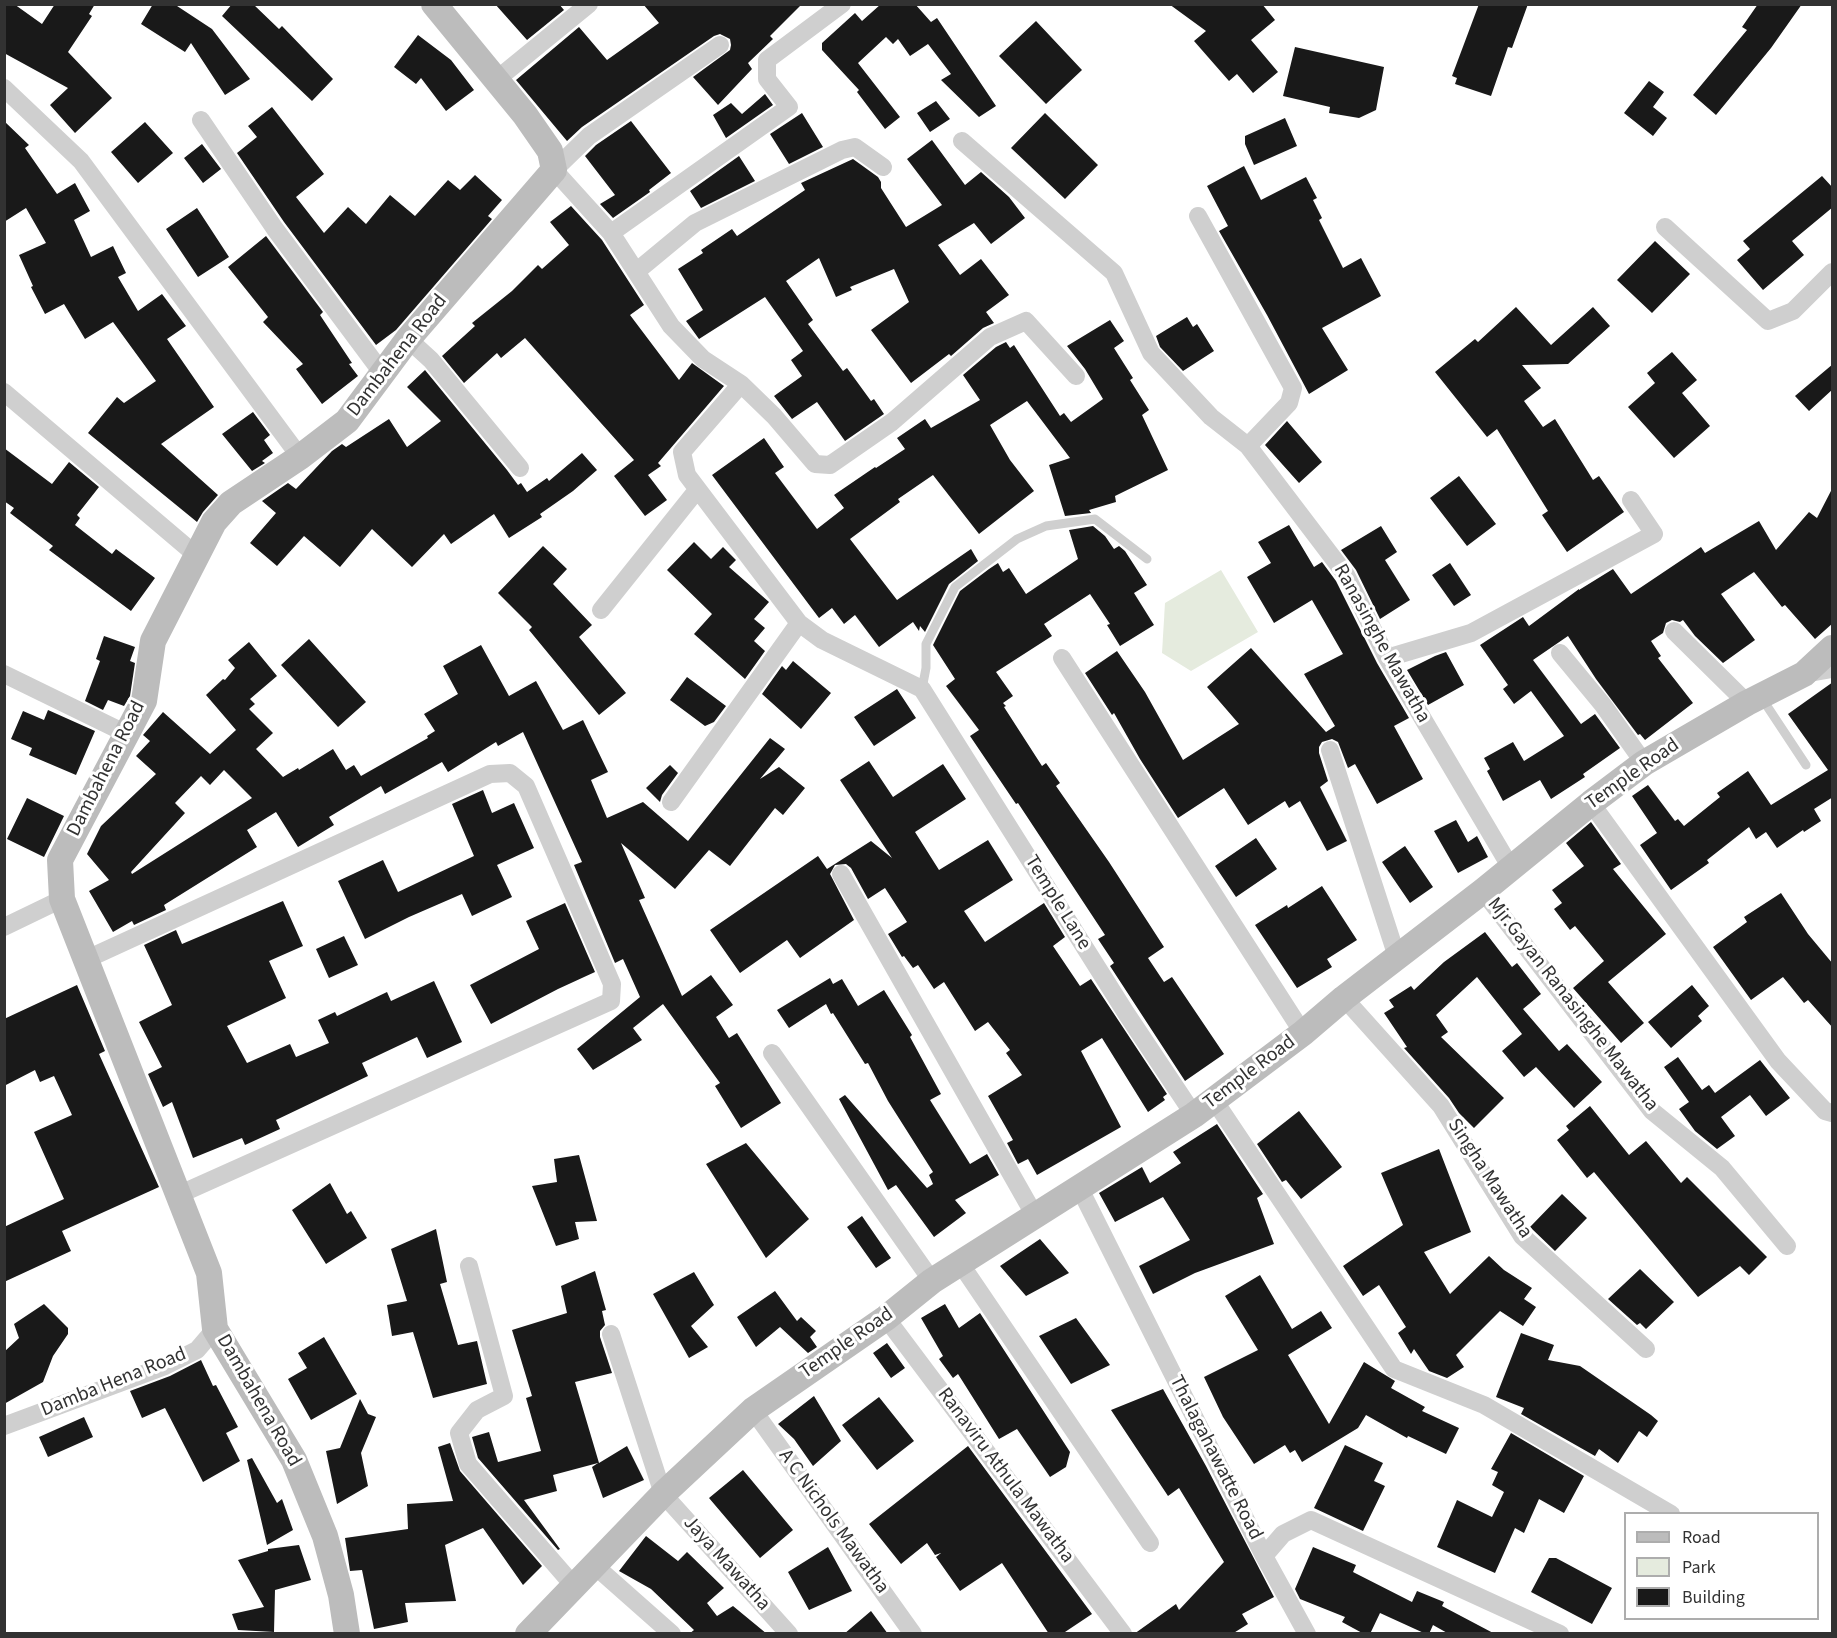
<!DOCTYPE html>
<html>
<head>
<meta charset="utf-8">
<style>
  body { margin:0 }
  #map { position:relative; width:1837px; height:1638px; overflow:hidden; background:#fff; font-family:"Source Sans 3",sans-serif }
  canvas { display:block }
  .frame { position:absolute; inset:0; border:6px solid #323232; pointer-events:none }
  .legend { position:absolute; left:1624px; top:1512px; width:195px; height:108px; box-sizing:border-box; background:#fff; border:2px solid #adadad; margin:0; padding:8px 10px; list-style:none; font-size:18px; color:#323232 }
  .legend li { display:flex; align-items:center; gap:12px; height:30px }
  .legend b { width:30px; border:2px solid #adadad }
</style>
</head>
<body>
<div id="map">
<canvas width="1837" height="1638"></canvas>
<div class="frame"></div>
<ul class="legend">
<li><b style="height:8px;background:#bcbcbc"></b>Road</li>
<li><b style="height:16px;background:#e5ebde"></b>Park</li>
<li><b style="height:16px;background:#191919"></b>Building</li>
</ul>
</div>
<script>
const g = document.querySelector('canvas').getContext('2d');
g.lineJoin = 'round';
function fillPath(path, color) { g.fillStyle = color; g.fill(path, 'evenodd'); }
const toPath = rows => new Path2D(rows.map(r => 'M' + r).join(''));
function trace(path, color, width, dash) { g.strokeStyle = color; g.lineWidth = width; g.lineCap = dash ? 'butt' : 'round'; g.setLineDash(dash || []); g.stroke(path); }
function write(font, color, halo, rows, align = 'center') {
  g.font = font + ' "Source Sans 3",sans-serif'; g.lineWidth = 6; g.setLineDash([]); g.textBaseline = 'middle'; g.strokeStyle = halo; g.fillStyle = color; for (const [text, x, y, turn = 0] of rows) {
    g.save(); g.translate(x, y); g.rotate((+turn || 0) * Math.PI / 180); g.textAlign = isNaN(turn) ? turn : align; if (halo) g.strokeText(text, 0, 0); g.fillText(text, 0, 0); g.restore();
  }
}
const green = toPath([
  [1221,570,1258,632,1191,671,1162,653,1165,603]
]);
const building = toPath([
  [4,4,14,4,42,24,55,4,95,4,89,14,92,16,68,52,112,98,75,133,50,105,68,88,4,53],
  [153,4,174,4,212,29,250,79,225,95,191,43,185,52,141,24],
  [232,4,253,4,279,29,282,26,333,79,312,101,222,16],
  [495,4,559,4,564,10,527,40],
  [643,4,802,4,770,36,773,39,748,63,752,69,718,105,693,77,730,50,731,45,730,39,720,34,714,36,582,127,567,141,516,80,579,27,607,60,659,23],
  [881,4,915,4,931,22,937,18,996,106,979,117,941,80,951,74,928,44,910,56,898,39,893,44,886,37,858,63,900,117,885,129,857,92,859,90,822,50,822,43,855,13,862,21],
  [1169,4,1262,4,1275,20,1251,40,1278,72,1253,93,1237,74,1229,81,1194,41,1206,31],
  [1479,4,1528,4,1512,48,1508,47,1491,96,1455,84,1457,78,1452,76],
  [1758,4,1802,4,1771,48,1716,115,1693,95,1747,30,1742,27],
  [1036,21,1082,70,1046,104,999,56],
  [418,35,451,60,474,90,446,111,421,78,416,84,394,67],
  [1295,47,1384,67,1376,110,1359,118,1329,113,1330,107,1283,96],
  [1649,81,1664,92,1653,107,1667,118,1653,136,1624,113],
  [765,94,773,105,726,138,713,115,731,103,742,114],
  [936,101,950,119,930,132,917,113],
  [272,107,324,174,296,197,324,233,348,207,366,224,390,195,415,216,448,180,460,190,475,175,502,200,488,216,492,219,396,330,376,345,284,222,237,153,257,137,248,126],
  [802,113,823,147,789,164,770,134],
  [1045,113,1098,165,1065,199,1011,148],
  [1285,118,1297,146,1254,165,1245,144,1245,136],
  [4,121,29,145,25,148,57,194,75,183,90,211,74,220,91,257,113,246,126,273,118,277,138,311,162,294,186,326,167,339,214,407,161,444,218,495,203,512,197,522,88,433,117,397,124,403,156,381,113,322,85,339,64,304,45,314,31,287,33,286,19,255,46,243,26,208,4,222],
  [631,121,671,173,649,190,650,192,613,218,600,204,615,195,585,156,596,145],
  [145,122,173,153,138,183,111,152],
  [932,140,965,185,981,172,1009,197,1025,218,991,244,974,223,938,245,960,275,981,259,1009,295,986,312,994,323,983,328,951,356,949,354,911,383,871,330,909,302,894,269,850,287,852,290,836,297,819,258,786,281,813,320,808,324,843,371,847,368,871,401,874,399,884,414,845,441,817,402,792,419,774,396,802,376,791,360,803,351,765,297,699,339,686,321,703,310,678,269,703,253,701,250,732,229,737,236,805,190,801,183,853,159,878,177,881,182,881,188,906,227,942,205,907,159],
  [202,144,221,169,203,183,184,158],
  [739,156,755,181,701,208,690,191],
  [1244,166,1261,200,1306,177,1317,198,1313,200,1322,218,1319,220,1343,268,1361,258,1381,296,1322,328,1348,370,1309,394,1267,315,1219,231,1228,226,1207,186],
  [1822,176,1833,188,1833,207,1792,241,1804,255,1763,290,1737,260,1750,249,1743,241],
  [571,206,602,240,644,305,630,315,679,380,692,363,724,386,658,463,661,466,648,475,667,500,645,516,614,476,634,460,525,338,501,358,497,353,464,383,442,356,475,326,472,323,512,291,538,265,542,269,569,245,550,222],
  [197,208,229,257,198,277,166,229],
  [266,236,323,312,320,315,352,363,349,364,358,376,322,404,296,369,303,364,263,322,268,317,228,267],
  [1655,241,1690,274,1652,313,1617,280],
  [1516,307,1551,345,1593,307,1610,326,1568,364,1522,365,1541,388,1524,401,1543,427,1555,419,1593,480,1599,476,1624,512,1567,552,1542,515,1548,511,1497,429,1487,437,1435,372,1475,339,1478,342],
  [1187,317,1193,327,1197,324,1214,351,1183,371,1160,347,1156,336],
  [1110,320,1124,341,1114,348,1133,378,1130,380,1149,410,1142,415,1168,470,1115,496,1116,502,1089,510,1091,513,1065,516,1049,465,1070,458,1027,401,990,425,1010,460,1034,491,979,534,933,475,898,499,900,502,850,539,897,600,971,549,978,561,949,584,925,632,920,626,919,631,913,622,879,647,855,615,844,624,832,608,819,618,712,475,764,438,784,467,775,473,817,529,844,508,834,495,875,467,876,468,905,449,897,438,925,419,931,428,980,400,963,375,996,347,1006,342,1010,348,1014,345,1060,416,1064,413,1071,422,1103,399,1085,369,1067,346],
  [1672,352,1697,380,1682,393,1710,426,1674,458,1628,407,1655,383,1647,373],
  [1833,364,1833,389,1809,411,1795,396],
  [425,370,507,470,518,485,521,483,527,492,547,478,549,481,582,453,597,470,573,491,540,514,542,517,509,538,494,514,451,544,444,534,412,567,372,529,340,567,304,536,277,566,250,543,276,513,262,501,288,483,296,489,332,451,342,444,346,447,389,419,407,447,441,421,407,387],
  [253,412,270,435,264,440,273,453,262,461,265,463,252,471,222,434],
  [1287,421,1322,462,1299,483,1265,445],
  [4,448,52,484,69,462,99,487,77,515,80,518,75,525,112,554,116,549,155,578,131,611,49,550,53,546,10,513,14,508,4,501],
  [1459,476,1496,524,1467,546,1430,498],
  [1833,487,1833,623,1815,639,1785,605,1782,607,1754,572,1721,594,1755,640,1723,663,1695,636,1683,620,1680,622,1672,620,1666,623,1663,633,1651,641,1661,656,1658,658,1693,703,1645,740,1640,734,1638,735,1596,679,1568,636,1533,660,1581,724,1595,714,1620,748,1583,774,1585,777,1551,799,1540,780,1503,801,1487,771,1490,769,1484,758,1513,742,1524,761,1564,736,1531,691,1514,704,1503,689,1508,685,1480,645,1523,617,1529,626,1579,589,1579,590,1613,569,1631,594,1701,547,1705,553,1759,521,1776,550,1809,512,1817,518],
  [1289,525,1314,567,1322,562,1336,581,1377,663,1409,718,1394,726,1423,779,1377,804,1355,764,1348,768,1338,742,1332,739,1322,742,1319,747,1319,753,1328,781,1320,787,1347,841,1327,851,1300,801,1289,808,1285,801,1248,825,1224,788,1178,818,1140,759,1114,713,1112,715,1085,673,1117,651,1145,692,1183,760,1239,724,1207,687,1251,648,1326,732,1335,726,1304,674,1343,654,1312,600,1274,623,1247,577,1271,563,1258,542],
  [1093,526,1105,536,1114,549,1119,546,1125,551,1147,585,1134,593,1154,625,1120,646,1107,625,1110,624,1090,594,1044,624,1052,636,996,672,1013,696,1003,703,1006,706,1004,707,1042,766,1046,763,1060,783,1056,786,1109,862,1164,947,1148,958,1164,982,1172,977,1224,1054,1185,1081,1110,966,1114,963,1098,939,1105,935,1018,803,1016,804,970,736,979,730,946,686,955,679,933,645,960,591,989,569,998,563,1003,572,1009,568,1026,594,1078,559,1069,530],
  [1381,526,1397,552,1385,560,1410,600,1380,619,1356,570,1341,550],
  [694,542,711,559,723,547,736,560,729,567,769,602,754,619,765,628,754,641,765,651,745,679,694,634,712,614,667,570],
  [543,546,567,569,553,584,592,625,579,637,626,693,599,715,529,630,532,627,498,593],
  [1450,563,1471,595,1454,606,1432,575],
  [104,636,135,647,130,661,135,663,130,696,124,706,108,700,103,710,85,701,100,661,96,659],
  [309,639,366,702,338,727,281,665],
  [249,642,277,676,250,699,255,704,249,709,273,733,256,749,283,777,298,768,299,770,333,749,346,770,354,765,361,776,428,738,427,736,435,731,424,714,458,694,443,666,481,645,509,696,536,681,563,730,583,720,608,772,591,780,607,818,643,802,688,841,770,738,785,749,760,779,779,767,805,788,783,815,775,808,730,866,709,850,675,889,621,843,645,898,639,900,682,996,711,975,733,1005,716,1017,729,1038,737,1033,781,1103,741,1128,715,1086,720,1083,663,1004,633,1028,642,1040,593,1070,577,1049,640,997,623,959,615,963,574,865,582,862,523,732,498,746,496,742,448,772,442,762,385,794,381,786,329,817,334,825,298,847,276,812,247,830,257,847,164,905,166,910,134,925,132,921,113,932,89,891,109,880,87,854,101,826,156,774,136,756,150,741,143,735,163,712,210,754,236,730,206,695,223,679,225,680,235,668,228,660],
  [224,770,252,798,132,874,131,872,185,813,175,803,201,776,210,785],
  [1446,652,1464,685,1428,705,1407,670,1435,656],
  [793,661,831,693,801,729,762,694,782,666,786,670],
  [687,677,726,706,714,722,705,726,670,700],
  [1833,682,1833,797,1814,809,1821,821,1804,832,1803,830,1777,848,1766,832,1756,839,1749,827,1707,860,1709,863,1671,890,1640,845,1657,833,1632,796,1648,785,1675,821,1678,819,1684,826,1720,797,1717,793,1748,771,1771,805,1828,770,1788,714],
  [897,689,916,718,874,746,854,717],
  [48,710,95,731,76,775,29,755,32,748,11,739,23,711,44,720],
  [869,761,893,797,943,764,966,799,915,832,939,870,988,840,1013,880,964,911,985,942,1044,903,1065,937,1053,946,1080,986,1091,979,1167,1094,1163,1097,1165,1100,1148,1112,1102,1038,1081,1051,1121,1127,1037,1175,1028,1159,1018,1164,1007,1143,1013,1140,988,1096,1022,1075,1006,1053,1010,1050,988,1022,975,1031,944,982,934,989,918,965,913,968,904,956,902,957,888,934,907,922,885,888,868,899,851,868,846,864,835,865,830,874,854,920,800,958,787,940,740,973,710,930,818,856,827,869,871,841,892,858,840,780],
  [670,765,678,773,662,795,660,802,646,788],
  [483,790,492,813,514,803,534,848,497,865,512,897,472,916,462,894,409,917,365,939,338,881,383,860,398,892,474,856,452,804],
  [27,798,64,816,44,857,7,839],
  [1456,820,1468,842,1477,836,1488,857,1458,873,1434,831],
  [1591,822,1621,864,1613,869,1666,934,1608,982,1644,1023,1621,1043,1573,988,1604,961,1575,926,1570,930,1554,909,1562,903,1552,890,1584,866,1566,843],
  [1256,838,1277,869,1236,897,1215,866],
  [1405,846,1433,887,1410,903,1382,862],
  [1322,886,1357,940,1327,959,1332,967,1297,988,1255,925,1287,905,1288,908],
  [1781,893,1808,934,1833,964,1833,1028,1808,1000,1804,1003,1783,977,1751,1000,1713,947,1747,922,1744,917],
  [283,901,303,946,269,961,286,998,227,1026,247,1063,290,1044,296,1057,329,1043,318,1020,335,1012,337,1016,387,992,391,1001,434,981,462,1042,427,1058,417,1037,362,1063,368,1076,276,1120,280,1129,245,1145,242,1138,193,1158,172,1102,163,1107,148,1074,162,1067,139,1022,172,1005,144,945,176,930,182,944],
  [565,903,595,972,558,989,491,1024,470,985,539,949,526,921],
  [1485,932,1512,967,1517,963,1541,994,1523,1009,1559,1051,1567,1044,1602,1082,1574,1108,1536,1067,1524,1077,1502,1051,1522,1034,1477,977,1436,1015,1448,1032,1441,1037,1504,1098,1474,1128,1459,1113,1449,1098,1404,1048,1407,1047,1384,1013,1394,1007,1389,1000,1411,986,1414,990,1444,962],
  [344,936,358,965,329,978,316,949],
  [830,978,833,984,842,979,858,1006,884,990,912,1035,910,1037,941,1094,930,1100,970,1164,987,1154,999,1175,955,1200,966,1213,934,1237,896,1185,888,1190,839,1099,845,1095,927,1188,933,1184,929,1175,933,1172,888,1101,868,1063,865,1064,833,1013,831,1014,826,1004,789,1028,777,1010],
  [77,985,105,1051,99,1054,159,1187,62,1231,71,1251,4,1282,4,1227,64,1199,34,1132,72,1115,54,1076,40,1082,35,1070,4,1086,4,1019],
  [1692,985,1709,1006,1698,1016,1702,1021,1671,1048,1648,1022],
  [1678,1057,1702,1090,1709,1085,1715,1093,1760,1060,1790,1098,1766,1116,1750,1095,1721,1117,1735,1136,1717,1149,1695,1131,1679,1109,1689,1102,1664,1067],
  [1590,1106,1629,1155,1646,1141,1681,1183,1687,1177,1767,1257,1749,1275,1740,1266,1698,1297,1594,1172,1587,1178,1557,1140,1569,1130,1566,1126],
  [1299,1111,1342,1167,1301,1199,1286,1180,1282,1182,1257,1144],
  [1217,1124,1263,1194,1257,1198,1274,1244,1195,1273,1153,1294,1139,1266,1190,1240,1163,1197,1115,1222,1099,1193,1142,1167,1150,1183,1181,1163,1173,1152],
  [746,1143,809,1219,766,1258,706,1164],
  [1439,1149,1471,1232,1424,1252,1450,1294,1489,1256,1504,1270,1532,1288,1524,1299,1536,1307,1523,1326,1500,1311,1456,1355,1464,1367,1447,1378,1429,1371,1414,1349,1411,1354,1398,1333,1406,1327,1379,1285,1363,1296,1343,1266,1403,1225,1381,1173],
  [579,1155,597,1221,575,1222,579,1239,556,1246,532,1186,557,1182,554,1159],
  [330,1183,347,1214,351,1211,367,1238,326,1264,292,1210],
  [1562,1194,1587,1218,1555,1251,1530,1227],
  [862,1216,891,1258,876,1268,847,1227],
  [436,1229,447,1282,440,1284,458,1345,477,1341,487,1384,433,1398,413,1332,392,1336,387,1305,407,1301,391,1249],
  [1040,1239,1069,1273,1026,1296,1000,1266],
  [1640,1269,1674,1302,1646,1329,1640,1323,1637,1325,1608,1299],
  [595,1271,606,1310,602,1311,605,1325,600,1331,600,1337,612,1373,575,1382,599,1463,627,1446,644,1480,603,1498,592,1467,598,1463,553,1475,557,1491,524,1500,560,1549,558,1550,478,1458,472,1437,489,1432,498,1462,541,1451,526,1398,532,1396,512,1330,567,1313,561,1286],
  [694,1272,714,1305,691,1326,708,1347,689,1358,653,1294],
  [1260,1275,1292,1329,1321,1311,1332,1328,1288,1355,1329,1424,1364,1362,1395,1381,1391,1388,1425,1407,1422,1411,1459,1428,1446,1454,1408,1436,1407,1438,1366,1415,1358,1428,1302,1462,1295,1450,1290,1453,1285,1445,1254,1464,1223,1417,1204,1377,1258,1350,1225,1296],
  [775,1291,797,1321,801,1317,816,1331,810,1337,817,1347,808,1353,780,1327,756,1347,737,1317],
  [44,1304,68,1328,68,1334,53,1356,43,1382,4,1404,4,1352,19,1338,14,1324],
  [945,1304,959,1328,980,1313,1070,1452,1066,1467,1050,1477,1017,1429,999,1439,958,1374,953,1378,939,1359,943,1356,921,1318],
  [1076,1318,1110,1365,1071,1384,1039,1336],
  [1521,1333,1554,1345,1548,1360,1580,1366,1651,1415,1658,1421,1647,1437,1639,1431,1618,1463,1599,1449,1595,1456,1521,1414,1524,1408,1496,1397],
  [324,1337,357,1394,311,1420,288,1379,307,1368,298,1353],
  [887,1343,905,1368,891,1378,873,1353],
  [201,1360,213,1386,216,1385,238,1427,226,1433,240,1461,203,1482,165,1408,142,1418,130,1391,170,1376],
  [1163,1389,1206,1466,1274,1597,1242,1614,1248,1624,1232,1634,1134,1634,1176,1604,1179,1610,1224,1562,1179,1488,1168,1496,1111,1410],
  [814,1396,841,1441,813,1466,794,1439,778,1424],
  [879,1397,914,1441,877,1470,842,1425],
  [360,1399,368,1414,376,1417,361,1453,368,1486,337,1504,326,1451,340,1448],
  [84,1417,93,1437,48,1457,39,1437],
  [1511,1433,1584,1476,1564,1513,1539,1499,1524,1533,1515,1528,1495,1573,1437,1547,1457,1500,1492,1517,1504,1492,1492,1485,1498,1472,1491,1469],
  [450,1443,460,1471,542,1566,523,1585,483,1528,445,1545,456,1601,405,1603,408,1622,374,1629,362,1570,350,1571,345,1538,408,1529,407,1504,453,1501,438,1447],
  [1345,1445,1383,1463,1374,1481,1385,1486,1363,1531,1314,1508],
  [968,1446,1092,1614,1062,1634,1049,1634,1002,1563,960,1591,936,1557,941,1553,935,1555,927,1543,901,1564,869,1524],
  [252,1458,277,1503,282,1499,293,1530,267,1545,247,1460],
  [743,1470,793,1530,760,1558,709,1498],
  [646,1536,678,1561,687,1552,724,1588,707,1603,717,1616,733,1606,767,1634,689,1634,694,1630,651,1589,619,1571],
  [299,1545,311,1580,275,1590,274,1632,238,1630,232,1614,264,1607,238,1560,268,1551,268,1549],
  [828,1547,852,1591,809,1610,788,1572],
  [1313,1547,1356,1565,1353,1572,1412,1602,1417,1591,1444,1602,1442,1606,1495,1634,1449,1634,1433,1625,1429,1634,1426,1634,1380,1613,1370,1634,1364,1634,1342,1622,1345,1617,1300,1599,1295,1589],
  [1549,1558,1556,1558,1612,1588,1592,1624,1531,1592],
  [871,1611,888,1634,844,1634]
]);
const lane = toPath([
  [922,689,926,668,926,644,955,587,1017,539,1046,526,1095,519,1147,559],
  [1761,697,1806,765]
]);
const street = toPath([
  [720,45,589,136,554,170,611,233,671,326,703,359,741,384,774,416,815,464,830,465,892,422,990,337,1026,321,1076,376],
  [496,80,589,4],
  [4,88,81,161,300,457],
  [201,120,275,229,383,374],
  [962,141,1114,273,1151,353,1211,417,1248,446],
  [1198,216,1293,388,1289,403,1248,446,1346,575,1387,658,1511,868],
  [1665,227,1768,321,1793,311,1832,272],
  [611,233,789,107,767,79,767,60,842,4],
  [637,271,695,223,842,150,855,147,883,167],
  [408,339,431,360,520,468],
  [741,384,682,452,687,475,799,623,822,640,922,689,1126,1013,1194,1115],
  [4,392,196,555],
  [601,610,697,490],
  [1674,631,1747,703],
  [1560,653,1603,705,1644,763],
  [1062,658,1303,1033],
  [1387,658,1471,633,1654,534,1631,500],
  [4,674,127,734],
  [1804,674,1832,669],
  [1330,750,1397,957],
  [671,802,799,623],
  [1591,803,1778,1061,1825,1111,1832,1113],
  [841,874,1035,1216],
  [1483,891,1652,1111,1722,1168,1787,1246],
  [4,927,62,899],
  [87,959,490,774,510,773,526,786,612,984,611,1001,178,1195],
  [1344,998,1441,1106,1522,1236,1646,1349],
  [772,1053,932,1281],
  [1214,1100,1394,1369,1484,1405,1671,1514],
  [1080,1189,1264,1556,1283,1534,1311,1520,1560,1634],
  [960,1263,1150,1543],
  [469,1266,504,1396,477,1410,459,1433,468,1464,574,1586],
  [886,1318,1123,1634],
  [611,1334,663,1494,789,1634],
  [753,1410,913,1634],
  [4,1426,165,1366,197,1350,215,1329],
  [1264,1556,1307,1634],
  [594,1565,672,1634]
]);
const secondary = toPath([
  [347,1634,341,1595,325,1536,294,1460,215,1329,209,1273,62,899,60,860,144,701,153,641,214,522,231,503,300,457,347,421,408,339,554,170,550,151,525,115,434,4],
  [528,1634,663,1494,753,1410,886,1318,932,1281,1194,1115,1303,1033,1344,998,1483,891,1591,803,1644,763,1747,703,1804,674,1832,648]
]);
const streetNames = [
  ["Dambahena Road",398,356,-52],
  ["Ranasinghe Mawatha",1381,644,61],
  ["Dambahena Road",107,769,-63],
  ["Temple Road",1633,775,-35],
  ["Temple Lane",1057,903,58],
  ["Mjr.Gayan Ranasinghe Mawatha",1572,1005,52],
  ["Temple Road",1250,1073,-37],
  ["Singha Mawatha",1489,1179,57],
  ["Temple Road",847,1344,-35],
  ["Damba Hena Road",114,1383,-22],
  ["Dambahena Road",258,1401,60],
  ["Thalagahawatte Road",1215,1458,63],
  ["Ranaviru Athula Mawatha",1005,1476,53],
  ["A C Nichols Mawatha",833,1522,54],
  ["Jaya Mawatha",726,1564,48]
];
fillPath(green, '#e5ebde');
fillPath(building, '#191919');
trace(lane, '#cfcfcf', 9);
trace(street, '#cfcfcf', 18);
trace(secondary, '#bcbcbc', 26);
write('20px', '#323232', '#fff', streetNames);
</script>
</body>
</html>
